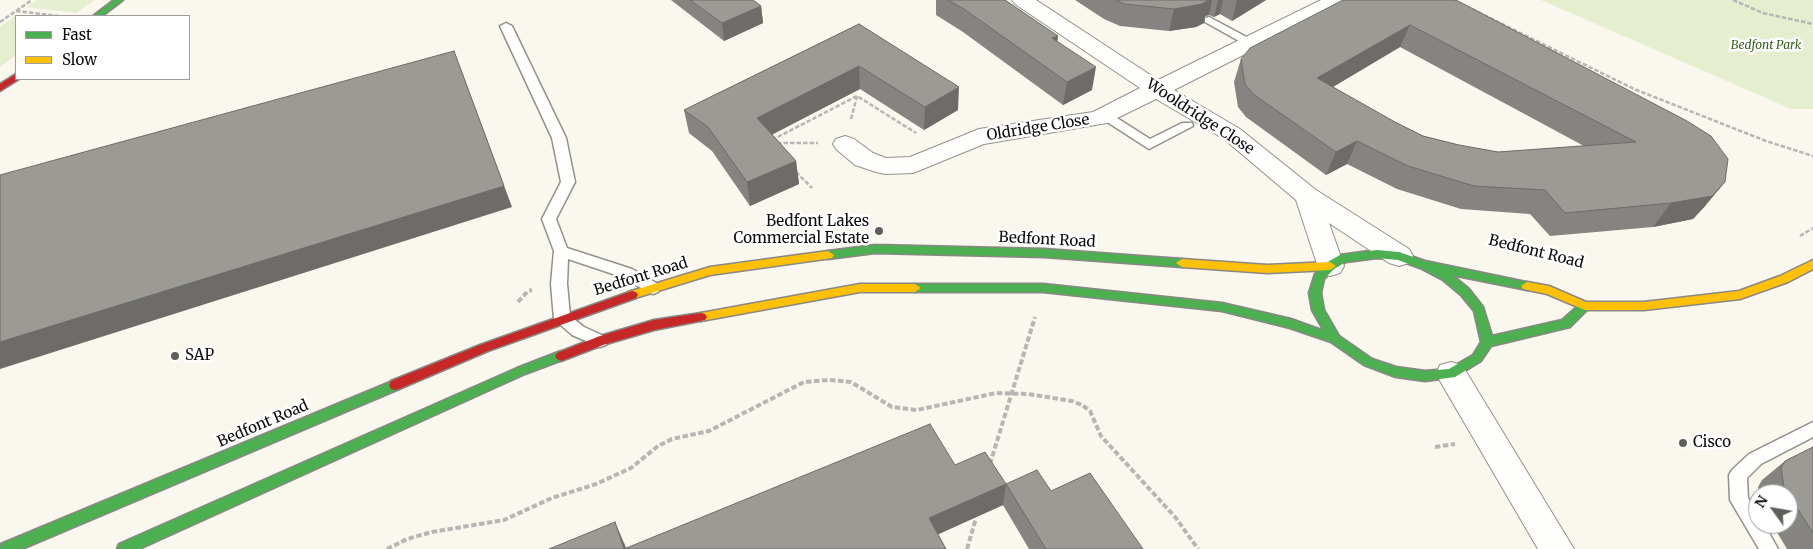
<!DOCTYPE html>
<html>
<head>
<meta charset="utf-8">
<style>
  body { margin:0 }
  #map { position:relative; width:1813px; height:549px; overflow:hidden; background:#faf7ee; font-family:Merriweather,serif }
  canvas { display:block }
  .legend { position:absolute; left:15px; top:15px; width:175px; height:65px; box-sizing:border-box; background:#fff; border:1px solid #9d9d9d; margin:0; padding:6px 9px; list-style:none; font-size:15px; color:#0b0b0b }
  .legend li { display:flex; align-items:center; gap:10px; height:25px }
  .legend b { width:25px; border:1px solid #9d9d9d }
  .north { position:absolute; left:1748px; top:484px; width:50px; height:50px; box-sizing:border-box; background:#fff; border:1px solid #9d9d9d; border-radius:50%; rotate:302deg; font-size:14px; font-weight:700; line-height:20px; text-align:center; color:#0b0b0b }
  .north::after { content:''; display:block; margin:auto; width:18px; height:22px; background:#5f5e5a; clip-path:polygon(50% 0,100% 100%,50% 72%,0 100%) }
</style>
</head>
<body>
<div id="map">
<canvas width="1813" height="549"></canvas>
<ul class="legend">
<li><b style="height:6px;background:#4caf50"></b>Fast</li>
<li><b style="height:6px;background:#ffc107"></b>Slow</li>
</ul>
<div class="north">N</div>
</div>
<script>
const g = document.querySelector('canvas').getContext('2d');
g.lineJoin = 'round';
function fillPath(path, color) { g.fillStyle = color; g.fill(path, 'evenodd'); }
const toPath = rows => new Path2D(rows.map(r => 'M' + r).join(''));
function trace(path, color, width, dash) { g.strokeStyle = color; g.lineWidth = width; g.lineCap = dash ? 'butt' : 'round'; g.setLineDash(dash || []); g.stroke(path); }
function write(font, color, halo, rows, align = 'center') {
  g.font = font + ' Merriweather,serif'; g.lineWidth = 5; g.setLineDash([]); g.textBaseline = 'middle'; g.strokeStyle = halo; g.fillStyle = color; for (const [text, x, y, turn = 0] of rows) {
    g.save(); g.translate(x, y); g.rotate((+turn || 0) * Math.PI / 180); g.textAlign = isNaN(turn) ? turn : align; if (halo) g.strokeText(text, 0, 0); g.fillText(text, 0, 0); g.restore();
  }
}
const green = toPath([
  [37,0,95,0,76,13,26,7],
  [1541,0,1813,0,1813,109,1791,109],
  [15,16,19,16,16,16,16,55,0,67,0,27]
]);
const pathFar1 = toPath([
  [1733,0,1763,13,1813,24],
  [1472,9,1634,89,1766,141,1813,156],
  [16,11,59,16],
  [0,22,32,0],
  [851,119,857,96],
  [772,140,857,96,916,133],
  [777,143,818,143],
  [796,172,812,188],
  [1800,236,1813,228]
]);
const path = toPath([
  [518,302,528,291,532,290],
  [1435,447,1455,444],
  [990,464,1035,317],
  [387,549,407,539,432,532,504,520,552,498,596,484,631,468,658,446,672,439,709,431,804,382,829,380,851,382,892,407,917,410,996,393,1028,394,1072,401,1082,405,1090,411,1101,436,1176,518,1198,549],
  [967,549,976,518]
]);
const lane = toPath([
  [1209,17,1254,41,1256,43,1254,45,1246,45,1205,22,1205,18,1209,17],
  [506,23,512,26,566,138,575,182,556,219,567,248,632,269,658,284,661,288,658,292,653,294,648,292,622,277,568,259,567,284,570,316,584,327,606,337,608,341,606,345,600,347,572,335,554,319,551,284,554,251,542,219,561,182,552,138,500,26,506,23],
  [1106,111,1150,139,1182,123,1192,123,1193,126,1149,149,1101,118,1100,115,1106,111],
  [1813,422,1813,437,1761,464,1747,478,1748,498,1758,514,1758,524,1764,524,1778,549,1759,549,1730,500,1729,475,1732,470,1749,454,1813,422]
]);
const street = toPath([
  [1012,0,1036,0,1158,80,1321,0,1347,0,1344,4,1174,90,1240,129,1316,190,1409,249,1413,256,1409,263,1399,266,1389,263,1329,223,1344,266,1340,273,1330,276,1320,273,1296,200,1224,139,1156,99,1107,123,984,144,913,173,885,174,876,172,855,165,836,149,833,144,836,139,845,136,854,139,873,153,886,158,910,157,979,129,1093,112,1140,88,1015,4,1012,0],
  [1451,362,1462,365,1574,549,1538,549,1436,374,1440,365,1451,362]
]);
const fast = toPath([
  [114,0,123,0,102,16,93,16,114,0],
  [875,245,1044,249,1182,259,1188,263,1182,267,1044,257,875,253,828,259,822,255,828,251,875,245],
  [1377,250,1399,252,1425,261,1531,283,1533,286,1531,289,1527,290,1452,275,1469,289,1483,307,1492,336,1562,320,1581,303,1585,302,1589,303,1591,306,1570,327,1491,346,1481,361,1455,377,1425,381,1396,377,1364,365,1331,342,1290,328,1222,311,1043,292,915,292,909,288,915,284,1043,284,1222,303,1291,319,1324,331,1312,310,1309,293,1315,274,1326,263,1340,255,1377,250],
  [1377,258,1398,260,1420,268,1443,280,1461,295,1474,311,1481,342,1473,355,1449,369,1425,371,1396,367,1372,359,1339,336,1324,310,1321,293,1324,279,1334,269,1346,262,1377,258],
  [561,351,565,353,567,356,565,359,525,374,139,549,117,549,119,544,517,368,561,351],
  [395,380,399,381,401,385,399,389,22,549,0,549,1,544,395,380]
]);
const slow = toPath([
  [828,251,834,255,832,258,710,275,632,299,628,298,626,295,628,292,710,267,828,251],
  [1182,259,1267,265,1330,262,1336,266,1330,270,1267,273,1182,267,1176,263,1182,259],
  [1813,260,1813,269,1788,282,1740,299,1644,310,1585,310,1547,294,1523,289,1521,286,1527,282,1549,286,1586,302,1644,302,1739,291,1780,276,1813,260],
  [860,284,915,284,921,288,915,292,860,292,701,321,697,320,695,317,697,314,701,313,860,284]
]);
const jam = toPath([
  [16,74,16,79,19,79,0,91,0,84,16,74],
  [632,291,636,292,638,295,636,298,488,351,399,389,395,390,391,389,389,385,391,381,480,345,632,291],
  [701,313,705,314,707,317,705,320,654,330,603,345,561,361,557,359,555,356,557,353,600,336,654,320,701,313]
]);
const wall = toPath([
  [671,0,753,0,761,6,763,23,724,41],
  [936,0,1005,0,1058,36,1057,41,1092,90,1063,105,963,32,936,15],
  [1075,0,1266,0,1232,21,1220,14,1214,17,1209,15,1205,16,1204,23,1196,27,1169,31,1120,26,1104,19],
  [1454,0,1711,136,1706,205,1693,219,1653,227,1550,236,1530,214,1461,209,1397,189,1347,164,1326,175,1246,117,1238,107,1234,82,1241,59],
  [1400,47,1584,146,1498,152,1459,145,1423,136,1395,122,1333,87],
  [859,24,958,110,924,130,860,89,772,134,796,161,799,184,750,206,712,151,689,133,684,110],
  [1813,447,1813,549,1787,549,1772,524,1788,524,1788,494,1759,494,1758,487,1762,480,1785,461],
  [955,465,1006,484,1051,491,1143,549,1029,549,1003,505,938,534,946,549,549,549,624,543,626,548]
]);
const shadedWall = toPath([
  [1208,0,1212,0,1209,15,1205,16,1204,23,1196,27,1169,31,1174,9],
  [1218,0,1223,0,1220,14,1214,17],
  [1237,0,1266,0,1232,21],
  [761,6,763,23,724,41,722,23],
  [1410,25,1400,47,1309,101,1317,78],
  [1058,36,1055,58,1052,38],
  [454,51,512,207,0,369,0,342],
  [859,66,860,89,760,141,757,118],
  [1096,67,1092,90,1063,105,1067,82],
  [959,87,958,110,924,130,925,107],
  [1357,141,1347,164,1326,175,1336,152],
  [796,161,799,184,750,206,747,182],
  [1725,182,1706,205,1693,219,1653,227,1671,203],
  [1006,484,1003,505,928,539,929,518],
  [615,522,624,543,626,549,624,549]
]);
const building = toPath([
  [690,0,753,0,761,6,722,23,690,0],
  [948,0,1005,0,1058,36,1052,38,1096,67,1067,82,964,9,948,0],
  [1116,0,1209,0,1202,4,1174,9,1124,4,1116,0],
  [1343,0,1454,0,1458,1,1687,121,1711,136,1728,159,1725,182,1712,196,1671,203,1565,213,1545,190,1474,186,1408,166,1357,141,1336,152,1253,94,1245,84,1241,59,1250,48,1343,0],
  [1410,25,1636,142,1498,152,1459,145,1423,136,1395,122,1317,78,1410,25],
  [859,24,959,87,925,107,859,66,757,118,796,161,747,182,708,127,684,110,859,24],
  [454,51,504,186,0,342,0,175,454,51],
  [930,424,955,465,985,452,1006,484,929,518,946,549,624,549,930,424],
  [1813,447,1813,533,1784,487,1781,468,1785,461,1813,447],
  [1037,470,1051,491,1090,473,1143,549,1046,549,1006,484,1037,470],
  [615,522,624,549,549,549,615,522]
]);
const markers = [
  [879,231,5,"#5f5e5a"],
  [175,356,5,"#5f5e5a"],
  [1683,443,5,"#5f5e5a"]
];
const farParknames = [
  ["Bedfont Park",1766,46]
];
const streetNames = [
  ["Wooldridge Close",1200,117,33],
  ["Oldridge Close",1038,128,-9],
  ["Bedfont Road",1047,240,3],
  ["Bedfont Road",1536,252,14],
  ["Bedfont Road",641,277,-17],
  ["Bedfont Road",263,424,-23]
];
const poiNames = [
  ["Bedfont Lakes",869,222,"right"],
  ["Commercial Estate",869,239,"right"],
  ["SAP",185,356],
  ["Cisco",1693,443]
];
fillPath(green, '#e5eecf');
trace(lane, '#93918d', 3);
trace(street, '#93918d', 2);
trace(fast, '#898884', 3);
trace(slow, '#898884', 3);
trace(jam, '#898884', 3);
trace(pathFar1, '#b7b6b5', 2.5, [4.5, 2]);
trace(path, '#b7b6b5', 4, [5.5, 2.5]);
fillPath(lane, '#fefefc');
fillPath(street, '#fefefc');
fillPath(fast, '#4caf50');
fillPath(slow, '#ffc107');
fillPath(jam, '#c62828');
fillPath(wall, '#868480');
fillPath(shadedWall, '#6d6c68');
fillPath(building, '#9c9a95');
trace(building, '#6d6c68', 1);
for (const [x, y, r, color] of markers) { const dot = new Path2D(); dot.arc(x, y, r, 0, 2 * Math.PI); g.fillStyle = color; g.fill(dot); trace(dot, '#fff', 2); }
write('italic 12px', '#32611e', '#fff', farParknames);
write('15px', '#0b0b0b', '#fff', streetNames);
write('15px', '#0b0b0b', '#fff', poiNames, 'left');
</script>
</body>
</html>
